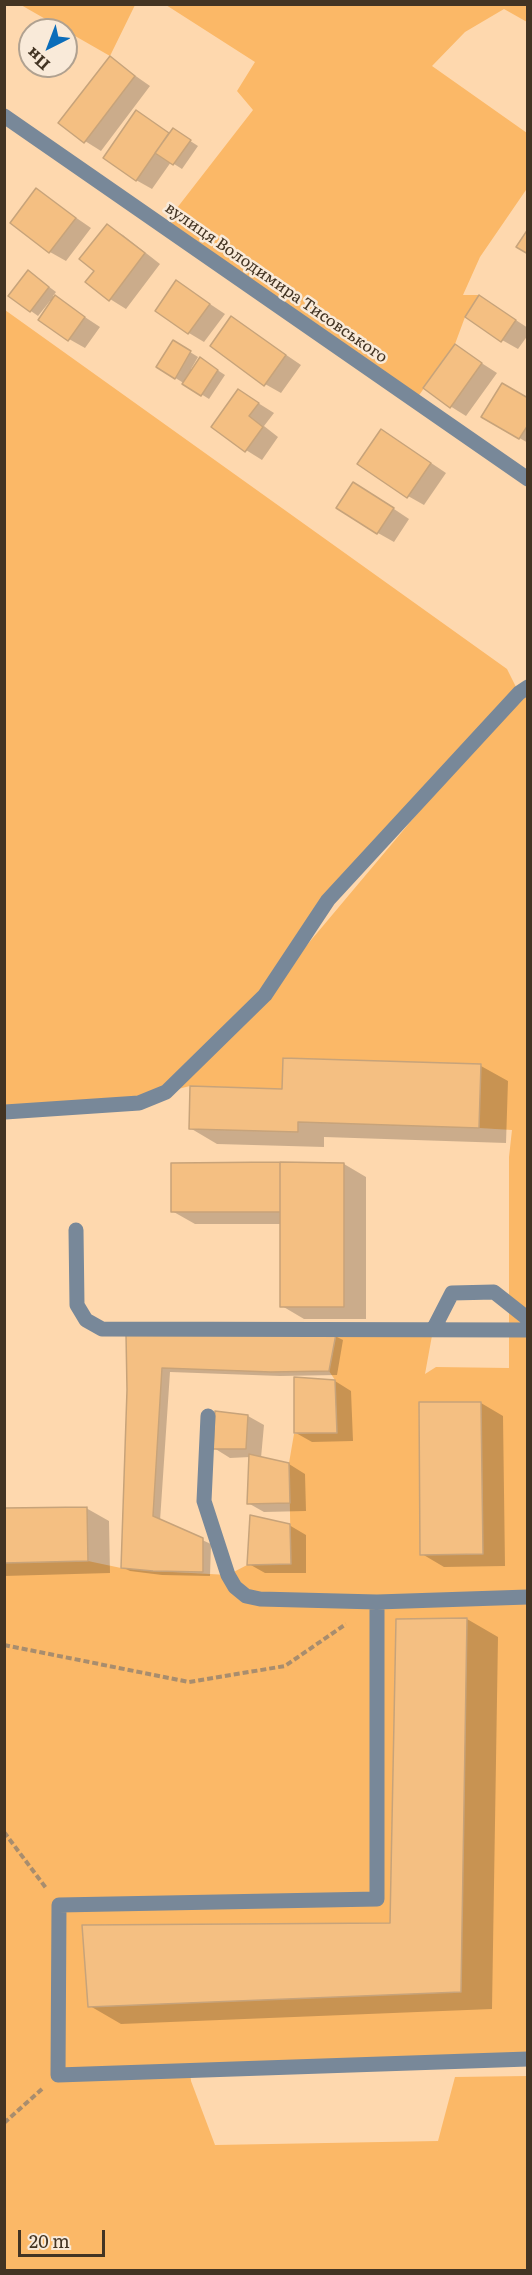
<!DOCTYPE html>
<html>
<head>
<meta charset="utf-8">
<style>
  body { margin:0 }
  #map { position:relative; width:532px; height:2275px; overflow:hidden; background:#fed8ae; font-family:Literata,serif }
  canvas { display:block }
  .frame { position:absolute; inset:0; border:6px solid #433423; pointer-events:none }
  .north { position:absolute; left:18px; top:18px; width:60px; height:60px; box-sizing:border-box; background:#f9ead9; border:2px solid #b0a190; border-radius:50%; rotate:222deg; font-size:16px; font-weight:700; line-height:24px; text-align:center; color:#433423 }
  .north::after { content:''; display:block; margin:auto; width:21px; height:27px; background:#0b6dba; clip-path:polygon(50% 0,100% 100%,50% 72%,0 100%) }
  .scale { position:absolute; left:18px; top:2230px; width:87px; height:27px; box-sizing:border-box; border:3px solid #433423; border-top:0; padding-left:8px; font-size:18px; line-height:21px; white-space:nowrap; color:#433423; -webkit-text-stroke:4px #f9ead9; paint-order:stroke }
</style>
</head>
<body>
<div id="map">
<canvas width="532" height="2275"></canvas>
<div class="frame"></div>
<div class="north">Пн</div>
<div class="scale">20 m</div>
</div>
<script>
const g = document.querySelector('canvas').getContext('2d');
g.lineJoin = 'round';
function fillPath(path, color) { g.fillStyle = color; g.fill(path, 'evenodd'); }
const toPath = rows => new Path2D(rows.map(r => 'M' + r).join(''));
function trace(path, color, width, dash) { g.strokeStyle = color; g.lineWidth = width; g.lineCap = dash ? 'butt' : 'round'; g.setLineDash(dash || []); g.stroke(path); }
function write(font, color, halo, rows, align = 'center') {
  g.font = font + ' Literata,serif'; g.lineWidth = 5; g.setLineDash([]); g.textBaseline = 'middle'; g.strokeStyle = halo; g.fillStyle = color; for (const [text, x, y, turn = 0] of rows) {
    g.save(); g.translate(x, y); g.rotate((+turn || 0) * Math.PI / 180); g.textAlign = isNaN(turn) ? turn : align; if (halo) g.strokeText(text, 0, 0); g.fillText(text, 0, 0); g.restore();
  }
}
const green = toPath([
  [21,5,135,5,110,56],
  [166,5,527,5,527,22,504,9,465,32,432,66,527,133,528,187,480,257,463,295,479,295,465,317,455,344,415,401,163,226,253,110,237,91,255,62],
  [5,310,507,669,519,693,527,687,527,2059,190,2071,191,2081,215,2145,438,2141,455,2077,527,2076,527,2270,5,2270,5,1563,88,1561,121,1568,155,1571,228,1575,247,1565,291,1564,289,1463,294,1434,337,1432,335,1380,329,1371,337,1330,433,1330,425,1374,436,1367,509,1368,509,1157,512,1130,479,1128,481,1064,283,1058,282,1089,190,1086,166,1092,139,1103,5,1112],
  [506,708,270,989,328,900],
  [481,1402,483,1554,421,1555,419,1403],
  [466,1618,461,1991,88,2006,82,1925,390,1923,396,1619]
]);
const shadow = toPath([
  [110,58,150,86,101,151,85,141],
  [137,112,171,134,181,135,198,146,182,169,171,162,152,189,136,180],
  [36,190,91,228,66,261,50,252],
  [107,226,123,235,160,264,126,309,110,299,96,270],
  [36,277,56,292,53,296,100,327,85,348,69,339,50,301,38,316,31,311],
  [192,292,225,314,204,342,189,333],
  [496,307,528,328,528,335,518,349,502,340],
  [232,318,301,365,281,393,265,384],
  [174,342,198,357,191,369,193,370,208,364,225,375,209,399,158,367],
  [455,346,497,373,466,416,450,406],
  [239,391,274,413,264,426,278,437,262,460,246,450],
  [528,399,528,443,483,416],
  [397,440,446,473,424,505,408,496],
  [370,493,409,519,394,542,378,533],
  [481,1066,508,1081,506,1143,324,1137,324,1147,217,1144,190,1128,283,1090],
  [173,1164,344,1164,366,1177,366,1319,304,1319,282,1306,282,1224,195,1224,172,1211],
  [128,1335,335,1336,343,1340,337,1375,280,1376,170,1372,160,1521,211,1544,210,1576,162,1575,130,1571,122,1567,128,1390],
  [335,1381,351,1391,353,1441,312,1442,296,1433],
  [481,1403,503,1416,505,1566,444,1567,422,1554,420,1404],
  [248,1416,264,1425,261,1458,289,1464,305,1474,306,1511,264,1512,248,1503,250,1457,230,1458,214,1448],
  [86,1508,109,1521,110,1573,4,1576,4,1510],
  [289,1525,306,1535,306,1573,265,1573,249,1564],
  [467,1619,498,1637,492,2009,121,2024,90,2006,391,1925]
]);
const building = toPath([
  [110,56,135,76,84,143,58,123,110,56],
  [136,110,169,133,136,181,103,158,136,110],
  [173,128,191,140,173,165,155,153,173,128],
  [36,188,76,218,49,253,10,223,36,188],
  [107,224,145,253,109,301,85,282,94,271,79,259,107,224],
  [528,229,528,254,516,247,528,229],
  [28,270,49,287,30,312,8,296,28,270],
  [176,280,210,304,188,334,155,311,176,280],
  [55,295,85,317,68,341,38,320,55,295],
  [479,295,516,320,501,342,465,317,479,295],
  [231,316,286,355,264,386,210,346,231,316],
  [173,340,191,351,175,379,156,367,173,340],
  [455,344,482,363,450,408,423,388,455,344],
  [200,357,218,370,201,396,182,384,200,357],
  [502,383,528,398,528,425,519,439,481,417,502,383],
  [238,389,259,403,249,416,263,427,245,452,211,427,238,389],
  [381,429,431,463,407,498,357,464,381,429],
  [353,482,394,508,377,534,336,508,353,482],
  [283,1058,481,1064,479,1128,298,1122,298,1132,189,1129,190,1086,282,1089,283,1058],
  [280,1162,280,1212,171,1212,171,1163,280,1162],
  [280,1162,344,1163,344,1307,280,1307,280,1162],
  [126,1334,336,1334,329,1371,271,1372,162,1368,153,1516,203,1538,203,1572,153,1571,121,1568,127,1390,126,1334],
  [294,1377,335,1380,337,1433,294,1433,294,1377],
  [419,1402,481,1402,483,1554,420,1555,419,1402],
  [215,1411,248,1415,246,1449,213,1449,215,1411],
  [249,1454,289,1463,290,1503,247,1504,249,1454],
  [87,1507,88,1561,4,1563,4,1508,87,1507],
  [250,1515,290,1524,291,1564,247,1565,250,1515],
  [467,1618,461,1992,88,2007,82,1925,390,1923,396,1619,467,1618]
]);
const path = toPath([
  [4,1645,189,1682,285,1666,346,1624],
  [4,1832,46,1888],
  [4,2123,42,2089]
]);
const minor = toPath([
  [4,116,528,479],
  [5,1112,139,1103,166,1092,265,995,328,900,519,693,528,687],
  [76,1230,77,1305,86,1320,102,1329,528,1330],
  [433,1330,452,1293,494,1292,528,1319],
  [208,1416,204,1501,228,1575,235,1587,246,1596,260,1599,377,1602],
  [528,1597,377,1602,377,1899,59,1905,58,2075,528,2059]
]);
const streetNames = [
  ["вулиця Володимира Тисовського",276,283,35]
];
fillPath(green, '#fbb867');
fillPath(shadow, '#0003');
fillPath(building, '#f4bf82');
trace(building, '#c7a37a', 1.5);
trace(path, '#a88d6e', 4, [6, 3]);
trace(minor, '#788899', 15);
write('16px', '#433423', '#f9ead9', streetNames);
</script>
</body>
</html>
